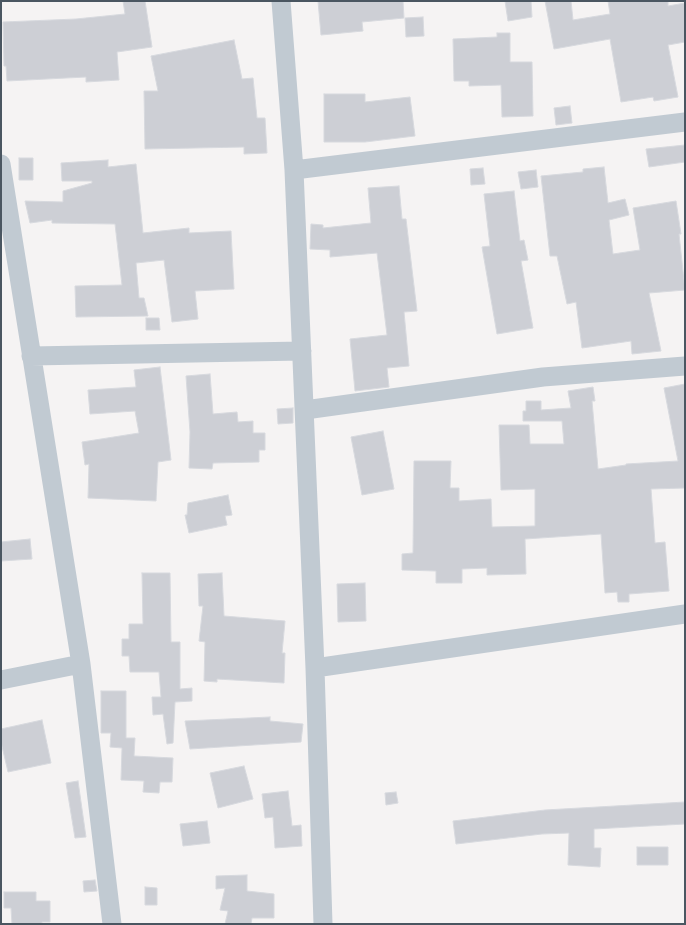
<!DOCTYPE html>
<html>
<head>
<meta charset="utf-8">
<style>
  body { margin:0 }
  #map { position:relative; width:686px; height:925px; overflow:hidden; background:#f5f3f3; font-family:Quicksand,sans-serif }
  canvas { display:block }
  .frame { position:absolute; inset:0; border:2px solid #4a5661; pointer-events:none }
</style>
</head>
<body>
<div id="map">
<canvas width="686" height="925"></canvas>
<div class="frame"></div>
</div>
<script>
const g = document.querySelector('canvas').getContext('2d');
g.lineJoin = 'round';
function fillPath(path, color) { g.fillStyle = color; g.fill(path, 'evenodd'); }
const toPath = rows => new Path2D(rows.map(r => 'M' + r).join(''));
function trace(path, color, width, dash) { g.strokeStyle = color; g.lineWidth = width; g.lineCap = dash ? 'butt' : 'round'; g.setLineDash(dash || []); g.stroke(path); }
const building = toPath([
  [123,1,145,1,152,47,117,52,119,80,86,82,86,77,7,81,6,66,4,66,3,22,76,19,125,14,123,1],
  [318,1,403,1,404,18,362,22,363,31,321,35,318,1],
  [505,1,531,1,532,17,508,21,505,1],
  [545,1,571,1,573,20,610,14,608,1,668,1,668,6,685,3,685,42,668,45,678,97,654,101,653,97,621,102,610,39,554,49,545,1],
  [423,17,424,36,406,37,405,18,423,17],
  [497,33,510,33,510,62,532,62,533,116,502,117,501,85,469,86,469,81,454,81,453,39,497,37,497,33],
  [234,40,242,79,253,78,257,118,265,118,267,153,244,154,244,147,145,149,144,91,158,91,151,56,234,40],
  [324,94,365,94,365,102,410,97,415,136,365,142,324,142,324,94],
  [570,106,572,123,556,125,554,108,570,106],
  [685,145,685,162,649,167,646,149,685,145],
  [19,158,33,158,33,180,19,180,19,158],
  [108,160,108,167,136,164,143,233,189,228,189,233,231,231,234,289,195,291,198,319,172,322,164,260,136,263,139,298,144,298,148,316,76,317,75,286,122,285,115,224,52,223,52,220,30,223,25,201,63,202,63,191,92,183,92,181,62,181,61,163,108,160],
  [604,167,608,203,625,199,629,215,609,220,613,254,640,250,633,208,676,201,681,234,679,234,685,290,649,293,661,351,632,354,631,341,582,348,576,302,567,304,557,256,550,256,541,176,583,172,583,169,604,167],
  [483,168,485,184,471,185,470,169,483,168],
  [536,170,538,187,521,189,518,172,536,170],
  [399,186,402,219,406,219,417,311,404,312,409,366,387,368,389,387,355,391,350,339,387,335,377,253,330,257,330,250,310,249,311,224,323,225,323,228,371,223,368,188,399,186],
  [514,191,520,241,524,240,528,260,521,261,533,328,497,334,482,247,490,246,484,194,514,191],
  [146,318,159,318,160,330,146,330,146,318],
  [160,367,171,460,158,462,156,501,88,498,89,464,85,465,82,442,139,433,135,411,90,414,88,390,136,387,134,370,160,367],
  [210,374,213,414,237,412,238,422,253,421,253,433,265,433,265,450,259,450,259,462,213,463,212,469,189,468,190,432,186,376,210,374],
  [685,384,685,488,651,489,655,543,665,542,669,591,629,594,629,602,618,602,617,592,605,593,601,534,525,539,526,574,487,575,487,568,462,569,462,583,436,583,436,571,402,570,402,554,413,553,414,461,451,461,450,488,459,488,459,501,491,499,492,527,535,526,535,489,501,490,499,425,529,425,530,444,564,444,562,421,523,421,523,411,526,411,526,401,541,401,541,410,571,408,568,391,593,387,595,401,592,401,598,469,626,465,626,464,678,461,664,388,685,384],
  [293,408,293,423,278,424,277,409,293,408],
  [383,431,394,489,362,495,351,437,383,431],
  [228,495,232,515,225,516,227,525,189,533,185,515,187,515,188,503,228,495],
  [30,539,32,559,1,561,1,542,30,539],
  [142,573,170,573,171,642,180,642,180,689,192,688,192,701,175,702,173,743,167,744,163,714,153,715,152,697,161,697,159,672,130,672,129,656,122,656,122,639,129,639,129,624,143,624,142,573],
  [222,573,224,616,285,621,282,653,285,653,284,683,217,679,217,682,204,681,205,642,199,641,203,606,199,606,198,574,222,573],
  [365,583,366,621,338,622,337,584,365,583],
  [101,691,126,691,126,738,135,738,134,756,173,758,172,782,160,782,159,793,143,792,144,781,121,780,122,748,110,747,111,733,101,733,101,691],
  [270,717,270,721,303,724,301,742,190,749,185,721,270,717],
  [42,720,51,763,8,772,1,742,1,729,42,720],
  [244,766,253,799,218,808,210,773,244,766],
  [78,781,86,837,75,838,66,783,78,781],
  [288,791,292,826,301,825,302,846,275,848,273,817,265,818,262,794,288,791],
  [396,792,398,803,386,805,385,793,396,792],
  [685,802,685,824,594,829,594,848,601,848,600,867,568,865,569,833,542,834,456,844,453,821,545,810,685,802],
  [207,821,210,843,183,846,180,824,207,821],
  [637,847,668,847,668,865,637,865,637,847],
  [247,875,247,891,274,894,274,918,252,918,251,924,225,924,228,911,220,910,225,888,216,889,216,876,247,875],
  [95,880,97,891,84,892,83,881,95,880],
  [145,887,157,888,157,905,145,905,145,887],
  [4,892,36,892,36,901,50,901,50,922,42,922,42,924,12,924,11,908,4,908,4,892]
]);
const minor = toPath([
  [281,1,294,170,315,668,323,924],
  [1,164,81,664,112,924],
  [294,170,685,122],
  [31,356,302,351],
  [305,410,543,377,685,366],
  [315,668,685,614],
  [1,680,81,664]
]);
fillPath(building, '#cdcfd5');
trace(building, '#d7d9de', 1);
trace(minor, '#c1cad2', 19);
</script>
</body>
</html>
